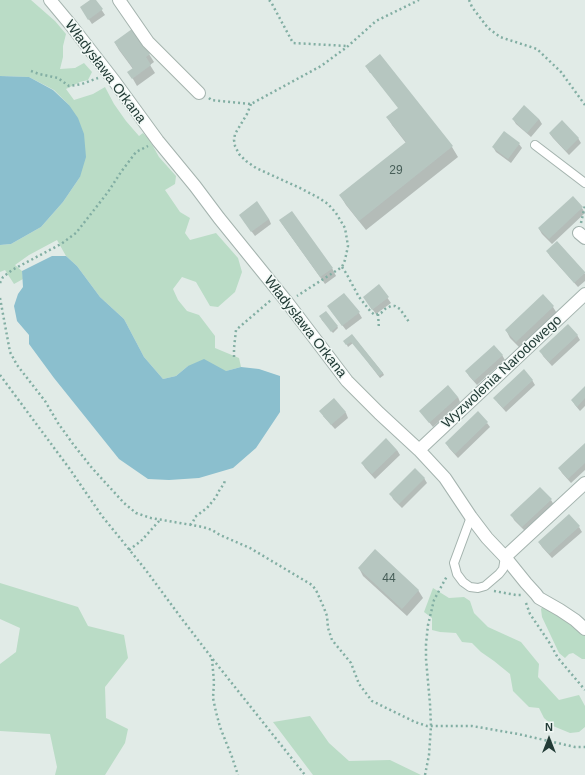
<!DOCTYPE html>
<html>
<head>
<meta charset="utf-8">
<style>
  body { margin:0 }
  #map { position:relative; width:585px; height:775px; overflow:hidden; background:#e1ebe7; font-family:Helvetica,sans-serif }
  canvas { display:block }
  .north { position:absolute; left:529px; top:719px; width:40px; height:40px; -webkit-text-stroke:3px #f1f8f5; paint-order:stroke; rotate:0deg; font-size:11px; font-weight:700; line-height:16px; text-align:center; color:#223b36 }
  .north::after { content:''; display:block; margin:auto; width:14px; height:18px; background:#223b36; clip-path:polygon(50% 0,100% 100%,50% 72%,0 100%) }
</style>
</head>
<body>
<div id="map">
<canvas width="585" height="775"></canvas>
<div class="north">N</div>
</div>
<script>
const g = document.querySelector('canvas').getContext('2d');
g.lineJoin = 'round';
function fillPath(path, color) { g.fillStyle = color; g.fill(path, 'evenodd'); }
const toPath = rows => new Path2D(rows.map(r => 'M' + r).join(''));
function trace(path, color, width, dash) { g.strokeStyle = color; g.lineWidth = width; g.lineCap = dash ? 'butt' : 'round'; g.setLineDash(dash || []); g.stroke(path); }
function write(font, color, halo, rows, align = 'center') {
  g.font = font + ' Helvetica,sans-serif'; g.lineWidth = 3; g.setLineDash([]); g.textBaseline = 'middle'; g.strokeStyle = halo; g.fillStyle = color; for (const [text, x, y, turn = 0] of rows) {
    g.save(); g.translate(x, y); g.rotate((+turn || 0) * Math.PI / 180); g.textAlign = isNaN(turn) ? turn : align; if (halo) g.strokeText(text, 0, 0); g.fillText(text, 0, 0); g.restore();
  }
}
const green = toPath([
  [0,0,31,0,55,21,66,34,63,46,63,57,60,69,75,68,84,63,92,72,88,80,80,82,66,89,74,100,93,94,105,87,114,104,126,121,139,136,143,133,149,139,159,157,176,176,175,184,165,190,180,212,190,218,185,233,190,240,216,233,238,258,242,272,235,292,218,307,210,306,196,282,182,277,173,289,178,300,187,311,199,315,215,336,215,348,239,358,241,367,226,371,188,366,176,376,163,379,144,357,124,319,100,297,77,266,66,256,57,240,29,255,15,265,22,271,23,279,14,284,5,270,0,272,0,245,11,244,41,227,63,202,80,177,69,105,54,90,29,77,0,76],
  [0,583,78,607,88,626,124,635,128,658,105,687,106,718,128,729,125,743,105,775,55,775,57,767,50,734,0,731,0,664,16,652,20,628,0,619],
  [433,588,449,598,464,597,470,601,474,613,488,627,521,642,539,664,538,677,559,700,579,695,585,706,585,727,579,732,570,733,553,726,544,718,539,708,529,707,513,691,510,674,494,661,481,652,472,643,462,642,456,633,440,632,432,630,432,618,424,612],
  [544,605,585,634,585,659,582,659,573,653,569,654,565,658,559,653,542,617,541,609],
  [310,716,329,743,349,761,390,760,421,775,313,775,273,722]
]);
const water = toPath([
  [0,76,29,77,53,90,69,105,78,118,84,134,86,157,80,177,63,202,41,227,11,244,0,245],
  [52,256,66,256,77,266,100,297,124,319,144,357,163,379,176,376,188,366,204,359,226,371,241,367,259,369,280,376,280,412,256,448,233,468,199,478,169,480,148,479,119,459,54,378,29,344,29,335,17,321,14,306,18,294,23,287,22,271]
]);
const shadow = toPath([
  [92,0,95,0,105,15,92,24,84,12],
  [115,43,149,54,154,62,150,65,155,73,137,86,129,72,133,69,119,50],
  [366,66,452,147,458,157,366,230,346,205,340,195,406,143,392,125,388,118,402,111,371,73,370,73],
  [513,119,539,119,542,124,531,137,516,124],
  [550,134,578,138,581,143,569,155,553,138],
  [519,144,522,148,511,163,496,152,493,147],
  [573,198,582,208,585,213,552,244,542,234,539,229],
  [269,219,271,224,255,236,243,220],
  [280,221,332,268,336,276,325,284],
  [557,242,585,274,585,281,578,287,550,256,547,251],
  [379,286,391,303,376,314,367,302],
  [543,296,553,307,558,315,521,349,510,338,506,330],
  [331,311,359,313,362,318,346,330],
  [321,319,337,326,338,328,333,333],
  [352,335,383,373,384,375,380,378,353,343,348,347,346,343],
  [577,335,580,340,552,366,543,356,541,351],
  [502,355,505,360,477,385,469,376,466,371],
  [532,380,535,385,506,412,498,403,495,398],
  [585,388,585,406,580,411,575,405,572,400],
  [458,397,460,402,433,427,424,416,421,412],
  [334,399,346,413,348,418,335,429,323,416],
  [487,423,490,427,458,458,449,448,446,443],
  [585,445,585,470,571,483,562,473,559,468],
  [397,450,400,455,375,479,365,468,362,463],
  [424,478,427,483,402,508,393,499,391,494],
  [551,500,554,505,525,531,514,520,512,515],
  [579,527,582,532,552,558,542,547,539,542],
  [359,568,418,590,423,598,407,616,363,576]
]);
const building = toPath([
  [90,0,96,0,103,9,88,20,80,7],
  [132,29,150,54,146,57,151,65,132,79,127,72,133,68,114,42],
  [380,54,453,146,359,221,339,195,406,142,386,117,398,108,365,66],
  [524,105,539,119,527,133,512,119],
  [562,120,579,138,566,151,549,133],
  [504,131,520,143,508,159,492,147],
  [573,196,583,207,549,239,538,228],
  [257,201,269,219,251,232,239,215],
  [292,211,333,268,320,277,279,220],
  [557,241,585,272,585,273,574,283,546,251],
  [379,284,389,297,372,310,363,297],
  [344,293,360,312,342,326,327,306],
  [543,294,554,306,516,342,505,330],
  [326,311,338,326,331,332,319,316],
  [568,324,578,335,549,362,539,351],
  [352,334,383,373,379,376,351,342,346,345,343,341],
  [494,345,503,355,474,381,465,371],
  [524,369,533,380,503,408,493,398],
  [448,385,458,397,429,423,419,411],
  [585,386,585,398,577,407,571,400],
  [334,398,346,412,331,425,319,411],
  [478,411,488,422,455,454,445,443],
  [386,438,397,450,372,474,361,463],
  [585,443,585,463,568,479,558,468],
  [415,468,425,478,399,504,389,494],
  [540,487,552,499,522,527,510,515],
  [569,514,580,526,549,554,538,542],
  [375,549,419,590,402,609,358,568]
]);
const path = toPath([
  [269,0,271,2,293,43,347,46],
  [469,0,472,7,488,28,500,37,537,49,561,72,585,105],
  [31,71,39,74,58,78,69,86,82,84,98,78],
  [209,98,211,100,251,104,321,66,347,47,376,21,419,0],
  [251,104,247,114,235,134,234,140,235,146,239,154,246,161,256,168,300,188,319,198,328,204,336,213,345,228,348,246,345,260,342,267,297,296],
  [581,223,585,205],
  [342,267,346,273,359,297,371,312,375,315,381,313,385,309,391,306,395,306,400,309,409,322],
  [0,283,3,277,12,270,61,244,76,233,108,192,121,172,136,152,148,146],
  [0,298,10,352,17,365,45,401,58,423,73,444,92,468,124,503,136,513,151,518,203,527,212,530,220,535,250,548,312,585,316,590,324,608,327,616,328,628,332,640,351,663,359,684,372,701,415,722,427,726,472,726,518,734,575,747,585,747],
  [378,314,379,329],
  [234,357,234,348,236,330,271,300],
  [0,375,69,468,102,516,145,569,182,619,215,662,305,775],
  [190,525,193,522,195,517,207,508,216,497,220,489,224,484,225,480],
  [129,550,141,541,160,520],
  [494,591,516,595,521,595],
  [526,603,530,614,549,642,558,658,585,690],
  [212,659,214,682,213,698,216,712,220,727,232,757,238,775],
  [425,775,429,755,431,726,430,704,426,659,426,644,428,625,434,600,447,576]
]);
const service = toPath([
  [535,145,585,183],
  [471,517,454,563,457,574,463,582,470,587,478,588,485,586,499,574,503,569,505,557]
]);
const minor = toPath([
  [50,0,70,24,115,82,158,141,195,186,219,218,287,302,347,381,379,413,419,450,445,478,471,517,487,538,505,557,526,583,536,594,539,598,560,610,575,620,585,629],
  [119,0,148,42,199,93],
  [579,233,585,238],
  [419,450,585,294],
  [505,557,585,483]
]);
const numberNames = [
  ["29",396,171],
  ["44",389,579]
];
const streetNames = [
  ["Władysława Orkana",105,72,53],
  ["Władysława Orkana",305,327,52],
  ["Wyzwolenia Narodowego",502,372,-43]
];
fillPath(green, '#badcc6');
fillPath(water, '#8bbfce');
fillPath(shadow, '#0003');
fillPath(building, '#b6c6c0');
trace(service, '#a4b3ae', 10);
trace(minor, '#a4b3ae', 14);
trace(path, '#82aea3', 2.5, [2, 3]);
trace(service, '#fff', 8);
trace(minor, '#fff', 12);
write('12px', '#475e58', null, numberNames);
write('14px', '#223b36', '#f1f8f5', streetNames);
</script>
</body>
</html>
